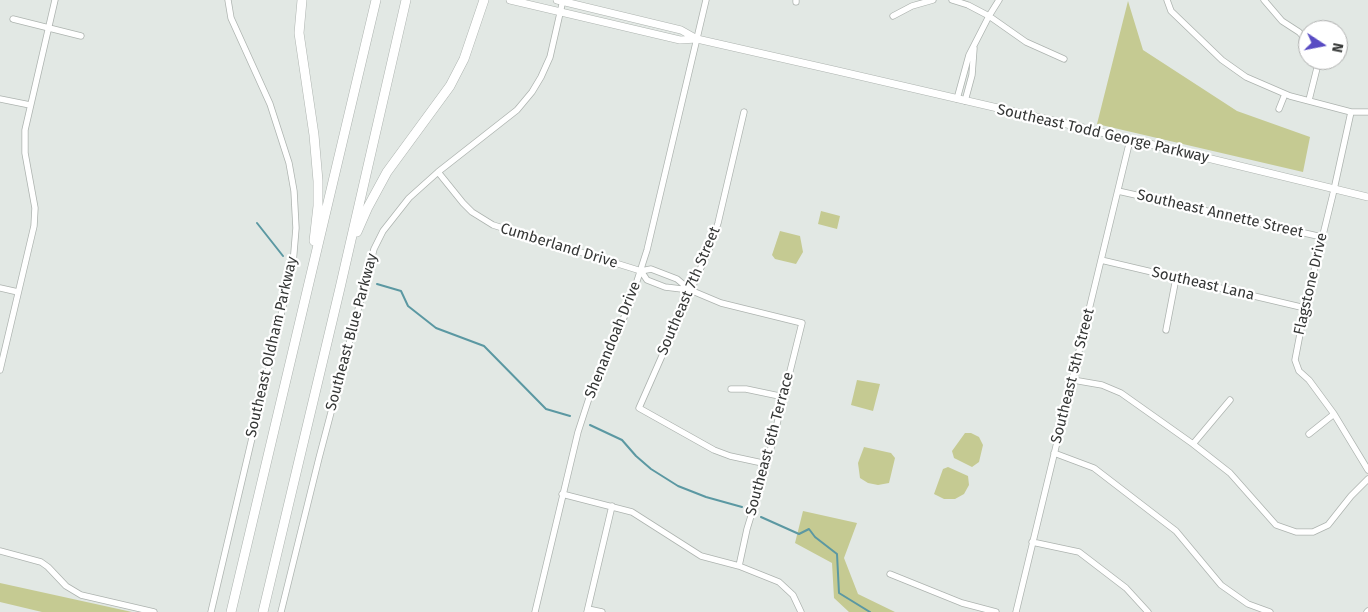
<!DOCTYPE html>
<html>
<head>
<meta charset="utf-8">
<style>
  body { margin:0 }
  #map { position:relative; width:1368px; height:612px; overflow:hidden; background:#e2e8e4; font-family:"Fira Sans",sans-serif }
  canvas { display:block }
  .north { position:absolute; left:1298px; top:20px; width:50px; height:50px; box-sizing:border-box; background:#fff; border:1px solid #aeafae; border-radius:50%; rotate:101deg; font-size:14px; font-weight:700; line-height:20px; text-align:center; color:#343635 }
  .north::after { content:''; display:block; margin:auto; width:18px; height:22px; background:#584bc3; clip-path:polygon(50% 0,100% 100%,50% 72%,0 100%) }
</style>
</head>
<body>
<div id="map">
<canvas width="1368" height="612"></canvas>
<div class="north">N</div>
</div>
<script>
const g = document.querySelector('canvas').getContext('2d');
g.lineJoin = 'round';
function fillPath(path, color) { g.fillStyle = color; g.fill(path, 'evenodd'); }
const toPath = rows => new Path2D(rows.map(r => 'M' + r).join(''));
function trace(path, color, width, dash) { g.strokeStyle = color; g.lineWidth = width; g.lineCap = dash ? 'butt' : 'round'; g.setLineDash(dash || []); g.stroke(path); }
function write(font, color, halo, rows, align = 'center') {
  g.font = font + ' "Fira Sans",sans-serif'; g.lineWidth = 4.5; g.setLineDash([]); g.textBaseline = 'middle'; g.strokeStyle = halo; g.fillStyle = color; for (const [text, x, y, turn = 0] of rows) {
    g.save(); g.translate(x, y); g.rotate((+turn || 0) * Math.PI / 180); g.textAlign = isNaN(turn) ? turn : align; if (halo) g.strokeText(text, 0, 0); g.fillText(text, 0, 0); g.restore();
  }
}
const green = toPath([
  [1128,1,1143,50,1237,111,1310,137,1303,172,1097,124],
  [821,211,840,216,837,229,818,224],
  [780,231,800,236,803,252,796,264,775,259,772,255],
  [857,380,880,384,873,411,851,405],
  [965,433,971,433,979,437,983,445,979,462,972,467,954,458,952,451],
  [864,447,891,453,895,458,889,483,878,485,868,483,860,478,858,463],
  [948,467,968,476,969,485,964,494,955,499,944,499,934,494,943,469],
  [803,511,857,523,844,558,858,594,895,612,849,612,834,598,832,563,795,543],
  [0,583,132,612,42,612,0,602]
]);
const stream = toPath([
  [257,223,283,256],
  [377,284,401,291,408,306,436,328,484,346,546,409,570,416],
  [590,425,622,440,636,456,651,469,678,486,706,497,742,507],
  [761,517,799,534,809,529,815,537,837,554,839,593,870,612]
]);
const minor = toPath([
  [796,0,796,2],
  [952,0,968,5,989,16,1026,42,1064,59],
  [1167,0,1171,11,1222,60,1246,77,1290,96,1351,112,1368,112],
  [1264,0,1282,21,1299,32,1308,42],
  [893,16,912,6,933,0],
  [13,19,81,36],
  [0,99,30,105],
  [957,99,969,55,989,16,999,0],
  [1309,100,1317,68,1315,60],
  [965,101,972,75,974,48],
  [1279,109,1285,94],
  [744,112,718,223,710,247,639,408,714,450,730,456,767,464],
  [1351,112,1333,194,1305,308,1295,360,1299,371,1309,380,1334,414,1368,470],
  [438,172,463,203,472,212,493,225,641,271,651,269,677,279,690,290],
  [1118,191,1322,237],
  [1101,260,1305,308],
  [641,271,647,280,665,287,690,290,721,303,802,323,767,464,747,529,739,566],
  [0,288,18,292],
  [1166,330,1176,278],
  [0,370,34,226,35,208,25,153,25,130,55,0],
  [1073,380,1102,385,1121,393,1193,444,1230,473,1276,525,1296,532,1313,532,1328,525,1351,496,1368,479],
  [731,389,746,389,784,397],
  [1309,434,1334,414],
  [1193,444,1230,400],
  [1054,453,1094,468,1176,531,1221,585,1248,604,1270,612],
  [562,494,632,512,701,556,739,566,779,582,793,595,801,612],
  [1032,542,1079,552,1126,588,1148,612],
  [0,551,41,562,48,567,66,586,81,595,154,612],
  [890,574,962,603,996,612],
  [588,609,602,612],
  [211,612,293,264,296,228,294,191,289,163,270,104,231,18,228,0],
  [281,612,319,458,374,249,383,231,409,198,438,172,517,110,532,92,541,77,550,57,563,0],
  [535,612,578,432,591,392,629,306,647,250,706,0],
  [587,612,612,506],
  [1016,612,1130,140],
  [1367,612,1368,611]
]);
const major = toPath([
  [510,0,680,40,697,39,838,71,1084,128,1368,197],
  [557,0,681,30,697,39]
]);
const highway = toPath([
  [302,0,299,33,314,135,318,181,318,206,314,241],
  [357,232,368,207,387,172,450,86,464,59,484,0],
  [231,612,376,0],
  [263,612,340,288,406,0]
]);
const streetNames = [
  ["Southeast Todd George Parkway",1103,134,13],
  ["Southeast Annette Street",1220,214,13],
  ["Cumberland Drive",559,246,17],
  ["Southeast Lana",1203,284,13],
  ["Flagstone Drive",1311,284,-77],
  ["Southeast 7th Street",689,291,-67],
  ["Southeast Blue Parkway",352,332,-75],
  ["Shenandoah Drive",613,340,-68],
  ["Southeast Oldham Parkway",272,347,-77],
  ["Southeast 5th Street",1073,376,-76],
  ["Southeast 6th Terrace",770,444,-75]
];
fillPath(green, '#c5ca92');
trace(stream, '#5b98a2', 2);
trace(minor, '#adb3af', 7);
trace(major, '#adb3af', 8);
trace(highway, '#adb3af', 10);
trace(minor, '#fff', 5.5);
trace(major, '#fff', 7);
trace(highway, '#fff', 9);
write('15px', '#343635', '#fff', streetNames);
</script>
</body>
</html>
